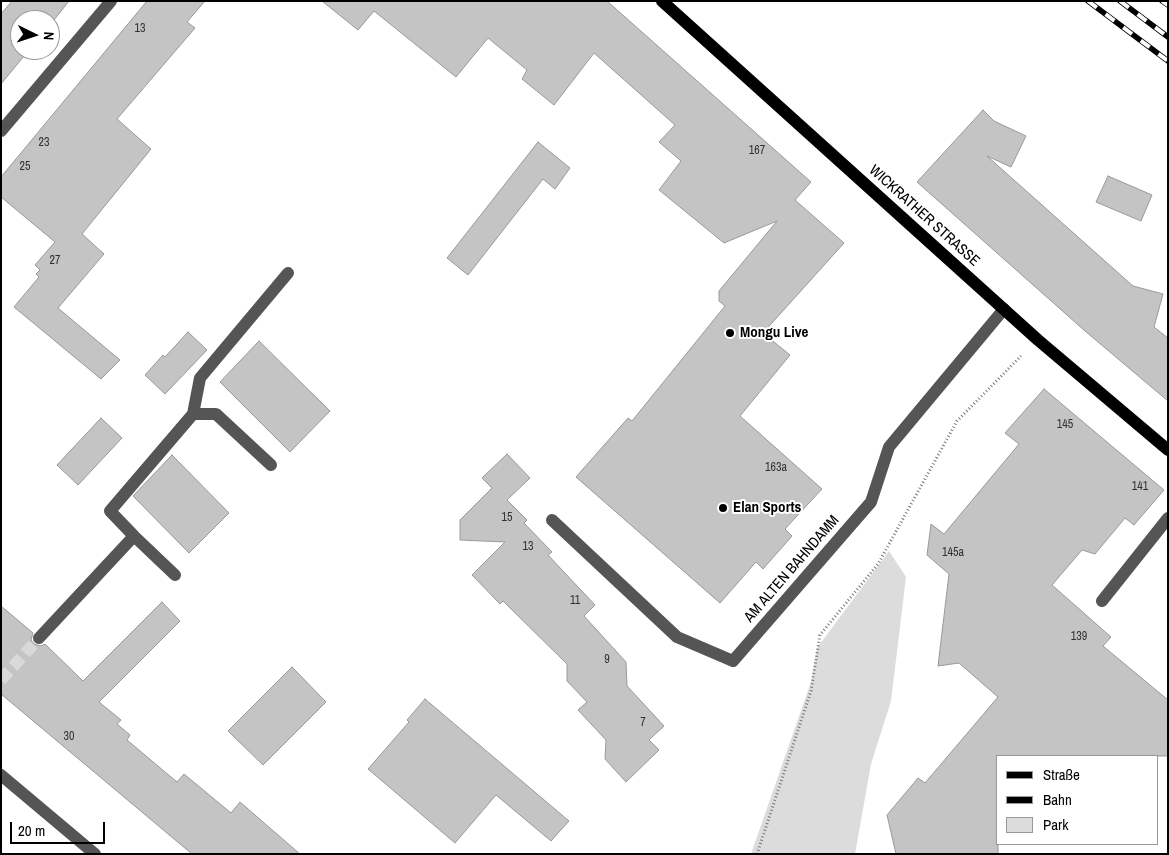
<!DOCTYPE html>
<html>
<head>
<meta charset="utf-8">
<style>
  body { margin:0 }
  #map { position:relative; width:1169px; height:855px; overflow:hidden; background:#fff; font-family:"Archivo Narrow",sans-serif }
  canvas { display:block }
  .frame { position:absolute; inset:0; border:2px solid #000; pointer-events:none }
  .legend { position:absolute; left:996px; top:755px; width:162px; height:90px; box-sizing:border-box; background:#fff; border:1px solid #999; margin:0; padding:6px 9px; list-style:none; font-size:15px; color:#000 }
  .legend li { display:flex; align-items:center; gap:10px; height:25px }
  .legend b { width:25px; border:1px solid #999 }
  .north { position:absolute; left:10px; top:10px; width:50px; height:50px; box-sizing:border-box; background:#fff; border:1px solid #999; border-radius:50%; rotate:94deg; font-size:14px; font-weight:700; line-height:20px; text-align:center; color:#000 }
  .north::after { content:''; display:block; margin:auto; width:18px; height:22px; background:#000; clip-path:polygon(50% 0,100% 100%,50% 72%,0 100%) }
  .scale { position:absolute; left:10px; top:822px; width:95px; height:22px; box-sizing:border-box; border:2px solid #000; border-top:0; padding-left:6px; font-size:15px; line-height:18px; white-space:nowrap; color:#000; -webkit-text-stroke:4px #fff; paint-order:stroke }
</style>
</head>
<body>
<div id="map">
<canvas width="1169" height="855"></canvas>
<div class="frame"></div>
<ul class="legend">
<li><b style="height:6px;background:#000"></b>Straße</li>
<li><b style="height:6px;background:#000"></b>Bahn</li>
<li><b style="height:14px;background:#dcdcdc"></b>Park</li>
</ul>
<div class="north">N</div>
<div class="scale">20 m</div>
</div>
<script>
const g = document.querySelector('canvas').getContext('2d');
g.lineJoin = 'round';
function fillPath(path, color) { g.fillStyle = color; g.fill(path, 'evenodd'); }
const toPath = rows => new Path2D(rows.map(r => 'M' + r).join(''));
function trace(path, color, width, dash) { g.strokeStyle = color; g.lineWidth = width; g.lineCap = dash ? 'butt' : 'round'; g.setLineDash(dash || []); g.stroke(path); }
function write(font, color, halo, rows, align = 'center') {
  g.font = font + ' "Archivo Narrow",sans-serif'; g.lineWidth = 4; g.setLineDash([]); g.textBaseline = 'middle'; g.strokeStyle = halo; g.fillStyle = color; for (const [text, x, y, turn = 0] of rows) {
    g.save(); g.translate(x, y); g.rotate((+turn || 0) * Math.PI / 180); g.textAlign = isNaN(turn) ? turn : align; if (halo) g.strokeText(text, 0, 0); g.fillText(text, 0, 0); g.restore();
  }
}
const green = toPath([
  [889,551,906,577,891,701,871,764,855,854,751,854,811,682,817,648]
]);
const building = toPath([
  [12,1,69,1,50,25,50,20,20,20,20,50,29,50,1,84,1,14,12,1],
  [147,1,205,1,187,22,195,28,117,119,151,149,82,234,104,254,58,308,120,360,101,379,14,307,39,277,36,274,40,270,35,265,55,242,1,197,1,177,147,1],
  [322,1,607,1,811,182,795,200,844,243,763,333,790,355,740,416,822,489,785,529,792,536,763,569,756,562,720,603,576,477,628,418,632,421,725,306,719,301,719,291,777,221,724,243,659,190,681,161,659,142,675,125,594,53,554,105,522,79,527,70,488,38,456,77,374,11,358,30,322,1],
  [983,110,994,121,1026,136,1011,167,987,156,1133,286,1163,294,1154,327,1168,338,1168,401,1085,331,917,182,983,110],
  [538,142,570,168,555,189,543,179,468,275,447,258,538,142],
  [1108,176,1152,195,1141,221,1096,202,1108,176],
  [188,332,207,350,165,394,145,375,163,355,165,357,188,332],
  [259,341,330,411,290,452,220,382,259,341],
  [1044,389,1164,490,1134,525,1125,518,1095,554,1082,550,1052,585,1111,637,1103,646,1168,700,1168,756,998,756,998,854,896,854,887,815,918,778,925,783,998,697,959,663,938,666,949,574,927,555,931,524,944,534,1019,444,1005,433,1044,389],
  [101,418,122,438,78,485,57,465,101,418],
  [507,454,530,478,507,500,527,520,524,523,552,552,548,555,595,605,584,616,626,662,627,686,664,726,649,740,659,750,626,782,605,759,606,740,578,710,587,702,567,681,567,664,503,601,500,604,472,575,505,542,460,540,460,520,492,488,482,478,507,454],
  [172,455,229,513,189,553,133,496,172,455],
  [162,602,180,621,99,702,121,720,117,724,130,735,127,740,177,782,184,774,231,813,240,802,300,854,192,854,1,694,1,606,33,633,31,640,34,644,41,646,45,644,83,681,162,602],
  [292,667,326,702,263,765,228,731,292,667],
  [425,699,569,821,551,841,496,795,455,843,368,769,409,722,407,720,425,699]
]);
const minorTunnel = toPath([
  [1,680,39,638]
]);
const path = toPath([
  [757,854,811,691,820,635,878,564,957,421,1021,356]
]);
const minor = toPath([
  [1,131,111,1],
  [193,414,216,414,271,465],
  [552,520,677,637,733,661,871,502,889,447,1004,309],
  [134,536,175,575],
  [1102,601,1168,518],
  [39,638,134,536,110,511,193,414,200,378,288,273],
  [1,775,95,854]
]);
const major = toPath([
  [662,1,1038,340,1168,450]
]);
const rail = toPath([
  [1088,1,1168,61],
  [1120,1,1168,37],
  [1162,1,1168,5]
]);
const markers = [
  [730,333,5,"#000"],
  [723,508,5,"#000"]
];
const numberNames = [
  ["13",140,29],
  ["23",44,143],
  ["167",757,151],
  ["25",25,167],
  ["27",55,261],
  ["145",1065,425],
  ["163a",776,468],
  ["141",1140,487],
  ["15",507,518],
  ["13",528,547],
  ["145a",953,553],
  ["11",575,601],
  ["139",1079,637],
  ["9",607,660],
  ["7",643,723],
  ["30",69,737]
];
const streetNames = [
  ["WICKRATHER STRASSE",924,216,42],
  ["AM ALTEN BAHNDAMM",792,569,-49]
];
const poiNames = [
  ["Mongu Live",740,333],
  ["Elan Sports",733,508]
];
fillPath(green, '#dcdcdc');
fillPath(building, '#c4c4c4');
trace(building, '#999', 1);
trace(minorTunnel, '#d9d9d9', 12, [12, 6]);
trace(path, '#777', 3, [1, 2.5]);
trace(minor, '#555', 12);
trace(major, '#000', 12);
trace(rail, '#000', 5.5);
trace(rail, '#fff', 4, [11]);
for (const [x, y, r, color] of markers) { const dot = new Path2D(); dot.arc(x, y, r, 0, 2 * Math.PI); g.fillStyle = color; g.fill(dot); trace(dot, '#fff', 2); }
write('12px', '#313131', null, numberNames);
write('15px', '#000', '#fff', streetNames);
write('bold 15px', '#000', '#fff', poiNames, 'left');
</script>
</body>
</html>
